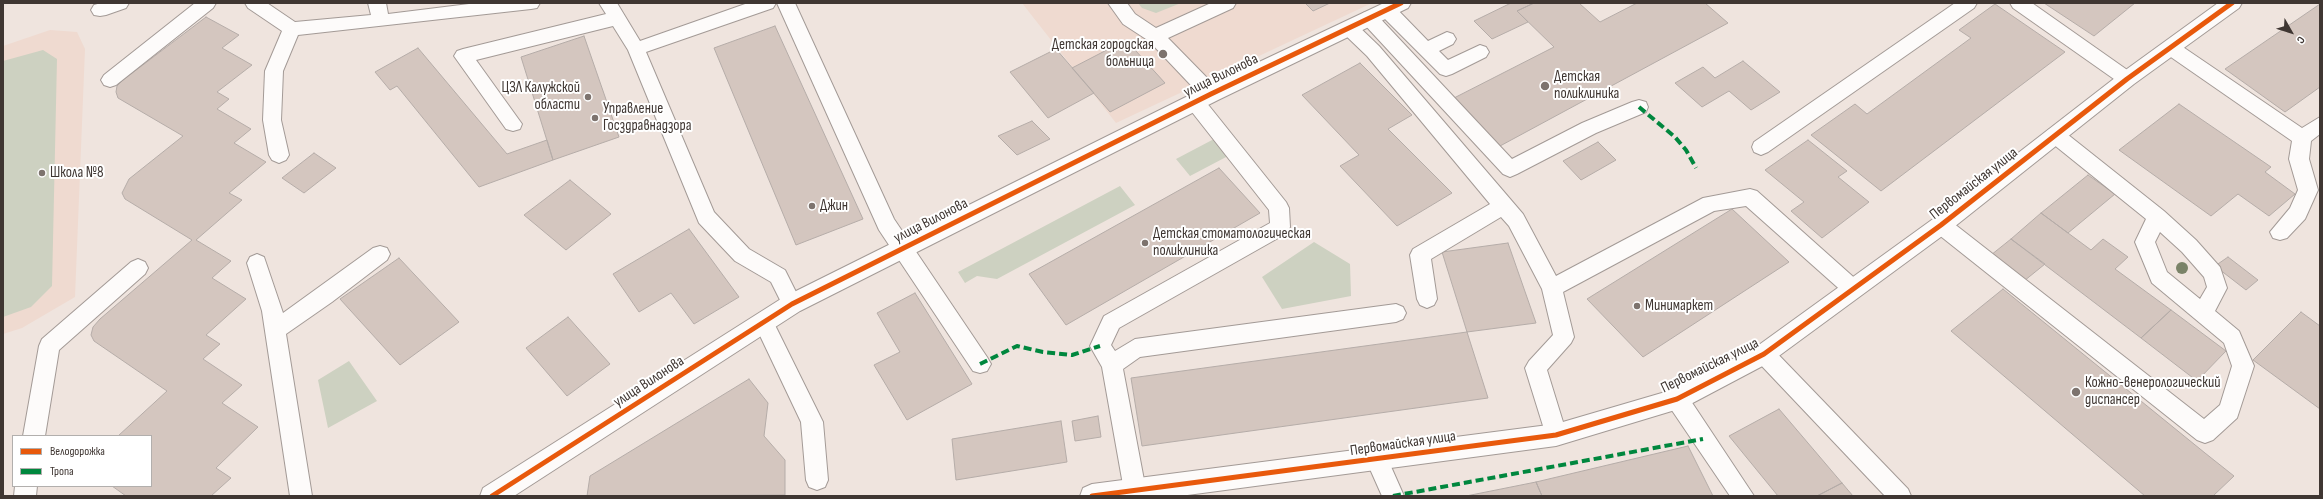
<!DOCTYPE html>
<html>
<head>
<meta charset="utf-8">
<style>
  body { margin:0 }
  #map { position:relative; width:2323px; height:499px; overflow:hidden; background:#efe4de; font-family:"Sofia Sans Condensed",sans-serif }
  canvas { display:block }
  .frame { position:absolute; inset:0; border:4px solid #3f3632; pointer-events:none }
  .legend { position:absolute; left:12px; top:435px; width:140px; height:52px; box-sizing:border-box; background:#fff; border:1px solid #b2afad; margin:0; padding:5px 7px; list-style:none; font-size:12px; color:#3f3632 }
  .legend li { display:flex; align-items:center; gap:8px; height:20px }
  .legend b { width:20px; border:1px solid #b2afad }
  .north { position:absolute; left:2271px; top:12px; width:40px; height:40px; -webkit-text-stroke:3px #fff; paint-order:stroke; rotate:129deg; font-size:11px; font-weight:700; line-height:16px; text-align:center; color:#3f3632 }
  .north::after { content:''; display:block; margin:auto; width:14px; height:18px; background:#3f3632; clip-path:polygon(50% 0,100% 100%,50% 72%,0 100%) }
</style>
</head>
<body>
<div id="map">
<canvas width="2323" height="499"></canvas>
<div class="frame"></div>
<ul class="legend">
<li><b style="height:5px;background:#e8590c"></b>Велодорожка</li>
<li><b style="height:5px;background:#00873e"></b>Тропа</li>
</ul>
<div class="north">С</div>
</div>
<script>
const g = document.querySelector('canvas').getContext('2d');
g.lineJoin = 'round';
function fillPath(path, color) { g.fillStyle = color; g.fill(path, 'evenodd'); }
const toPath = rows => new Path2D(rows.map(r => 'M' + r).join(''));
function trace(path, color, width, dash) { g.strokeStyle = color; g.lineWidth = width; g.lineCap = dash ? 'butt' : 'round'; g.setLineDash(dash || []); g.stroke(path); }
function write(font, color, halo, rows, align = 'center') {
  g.font = font + ' "Sofia Sans Condensed",sans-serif'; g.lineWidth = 4; g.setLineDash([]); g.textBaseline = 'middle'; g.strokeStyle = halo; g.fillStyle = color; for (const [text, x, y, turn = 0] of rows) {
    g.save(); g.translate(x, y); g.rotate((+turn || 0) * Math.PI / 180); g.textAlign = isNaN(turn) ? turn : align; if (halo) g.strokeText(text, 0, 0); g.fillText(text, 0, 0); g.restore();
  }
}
const built = toPath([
  [1022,3,1372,3,1116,123],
  [50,30,77,32,85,49,75,297,22,328,3,334,3,46]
]);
const green = toPath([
  [1138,3,1181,3,1156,13,1142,8],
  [43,50,57,59,52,286,31,307,3,317,3,61],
  [1214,139,1228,156,1190,176,1176,159],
  [1120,186,1135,205,997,279,977,276,965,283,958,272],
  [1314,242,1350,264,1351,296,1282,309,1262,277],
  [349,361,377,401,328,428,318,380]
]);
const building = toPath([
  [1305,3,1330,3,1313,11,1305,3],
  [1511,3,1534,3,1517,11,1528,22,1492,39,1474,21,1511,3],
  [1534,3,1579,3,1600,22,1637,3,1705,3,1728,23,1500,146,1454,98,1554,47,1517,11,1534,3],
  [2044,3,2135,3,2094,36,2044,3],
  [1995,4,2065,52,1881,191,1811,135,1855,104,1867,114,1971,38,1959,30,1995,4],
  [2320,4,2320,87,2285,112,2225,69,2320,4],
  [206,17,239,35,222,48,252,65,217,92,229,99,217,109,251,129,234,143,266,162,229,193,242,200,196,240,231,261,212,278,246,299,206,335,220,344,203,359,242,385,222,403,258,427,216,468,231,478,211,496,126,496,112,486,151,486,151,436,118,436,167,391,94,341,91,335,93,327,100,319,192,240,125,199,122,193,129,179,183,136,118,98,116,92,117,86,123,80,206,17],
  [775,26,863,219,796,245,714,48,775,26],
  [584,36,619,137,553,160,521,57,584,36],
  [1126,40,1165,83,1110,112,1072,68,1126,40],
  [418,48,507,154,547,140,553,160,479,187,397,86,390,90,375,72,418,48],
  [1056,49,1094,93,1048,118,1010,72,1056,49],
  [1743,61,1780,92,1751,110,1729,91,1702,107,1675,83,1703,67,1715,78,1743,61],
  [1360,63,1412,115,1388,129,1452,193,1397,226,1340,166,1359,155,1302,95,1360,63],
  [2179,104,2271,167,2265,172,2295,194,2269,216,2238,194,2211,216,2119,150,2179,104],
  [1032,121,1050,139,1017,155,998,136,1032,121],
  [1808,140,1847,171,1838,177,1869,202,1822,238,1791,211,1804,202,1765,170,1808,140],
  [1598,142,1616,160,1581,180,1563,161,1598,142],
  [314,153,336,168,304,193,282,178,314,153],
  [1219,168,1260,213,1066,325,1029,274,1219,168],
  [2088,175,2115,194,2068,233,2041,213,2088,175],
  [570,180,611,214,566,250,524,215,570,180],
  [1732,209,1789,262,1643,357,1587,299,1732,209],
  [2041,213,2091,250,2103,239,2128,257,2115,269,2171,310,2141,338,2011,239,2041,213],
  [689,229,739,297,694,324,671,293,639,312,613,274,689,229],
  [2011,239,2045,264,2024,281,1991,255,2011,239],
  [1508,243,1536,323,1467,332,1442,252,1508,243],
  [2228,257,2258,280,2246,290,2215,266,2228,257],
  [399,258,459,322,400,365,340,299,399,258],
  [2003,289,2205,453,2234,476,2213,496,2145,496,1951,331,2003,289],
  [915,293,972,384,907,420,874,365,900,352,877,313,915,293],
  [2171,310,2226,351,2197,381,2141,338,2171,310],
  [2301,312,2320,326,2320,409,2253,360,2301,312],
  [568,317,610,364,567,396,526,348,568,317],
  [1467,332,1488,398,1142,446,1131,378,1467,332],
  [749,379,768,403,764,436,785,460,785,495,587,496,590,476,749,379],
  [1779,409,1785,416,1842,483,1817,496,1778,496,1729,436,1779,409],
  [1098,416,1101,437,1075,441,1072,421,1098,416],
  [1061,421,1067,462,956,480,952,439,1061,421],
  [1688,446,1713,496,1542,496,1536,482,1688,446],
  [1536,482,1542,496,1466,496,1536,482],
  [1842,483,1853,496,1817,496,1842,483]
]);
const service = toPath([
  [101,3,129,3,126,8,106,15,100,16,94,15,91,10,94,5,101,3],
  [195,3,216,3,213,8,116,85,110,87,104,85,101,80,104,75,195,3],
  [245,3,267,3,295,22,371,15,368,3,386,3,388,14,477,3,540,3,537,8,531,9,298,35,283,71,281,120,289,155,286,160,279,163,272,160,269,155,263,120,265,71,282,31,248,8,245,3],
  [599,3,617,3,640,41,748,3,776,3,773,8,646,52,714,212,749,249,785,270,802,304,799,310,792,313,785,310,771,282,735,261,699,223,628,50,613,26,476,60,522,124,520,129,513,131,506,129,454,56,457,51,463,49,606,14,599,3],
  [777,3,795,3,894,219,987,357,991,364,987,371,980,373,973,371,879,230,777,3],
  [1108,3,1127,3,1135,14,1156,28,1211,3,1236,3,1233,8,1168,38,1218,89,1220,94,1218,99,1211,101,1204,99,1149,41,1123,24,1108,3],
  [1955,3,1977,3,1974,8,1768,152,1761,155,1754,152,1752,147,1754,142,1955,3],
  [2010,3,2032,3,2133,74,2136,79,2133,84,2127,86,2121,84,2013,8,2010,3],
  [1387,4,1393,5,1428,41,1447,32,1453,34,1456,39,1453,44,1439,51,1448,60,1480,45,1486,47,1489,52,1486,57,1452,74,1446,76,1440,74,1381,15,1378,10,1381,5,1387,4],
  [1369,11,1375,13,1512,159,1582,123,1632,102,1639,100,1646,102,1648,107,1646,112,1596,133,1517,174,1510,177,1503,174,1363,23,1360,18,1363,13,1369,11],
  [1349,21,1355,23,1379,46,1523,214,1556,276,1703,198,1750,189,1757,191,1859,282,1862,288,1859,294,1852,297,1845,294,1746,206,1714,211,1563,292,1574,337,1571,343,1547,370,1567,435,1564,442,1556,445,1548,442,1525,368,1529,361,1553,335,1542,289,1509,226,1501,217,1431,259,1437,299,1434,305,1427,308,1420,305,1417,299,1410,255,1413,249,1490,204,1367,56,1343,33,1340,28,1343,23,1349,21],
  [2171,41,2177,43,2302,128,2320,117,2320,134,2311,141,2309,159,2318,190,2305,219,2287,238,2280,240,2273,238,2270,232,2290,208,2298,190,2289,159,2292,141,2165,53,2162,48,2165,43,2171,41],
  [1195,95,1202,97,1286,202,1289,208,1290,227,1287,233,1119,328,1111,345,1115,351,1135,339,1396,304,1403,307,1406,313,1403,319,1396,322,1140,357,1123,369,1147,496,1125,496,1102,367,1090,346,1104,316,1270,223,1269,210,1188,107,1186,102,1188,97,1195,95],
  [2055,128,2062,130,2164,211,2196,240,2220,267,2227,288,2215,311,2239,331,2254,366,2237,418,2213,440,2205,443,2197,440,1934,231,1931,225,1934,219,1941,217,1948,219,2204,419,2220,405,2232,366,2224,343,2152,283,2135,242,2146,219,2048,140,2046,135,2048,130,2055,128],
  [2160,232,2182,252,2204,277,2207,287,2200,299,2167,272,2155,242,2160,232],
  [380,246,387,248,390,254,387,260,332,302,286,334,312,496,290,496,262,311,247,263,250,257,257,254,264,257,283,313,373,248,380,246],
  [138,259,145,262,148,268,145,274,59,350,45,436,23,436,39,346,42,339,131,262,138,259],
  [764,314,771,317,823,422,828,480,825,487,817,490,809,487,806,480,801,422,754,323,757,317,764,314],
  [1764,345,1771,347,1908,489,1911,496,1885,496,1757,361,1753,354,1757,347,1764,345],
  [1677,389,1685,392,1754,496,1730,496,1669,406,1666,399,1669,392,1677,389],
  [1377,450,1385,453,1404,496,1382,496,1366,460,1369,453,1377,450],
  [15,486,37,486,36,496,14,496,15,486]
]);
const minor = toPath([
  [1384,3,1411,3,1408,8,1218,100,800,311,514,496,480,496,483,488,784,297,1204,88,1384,3],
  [2218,3,2242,3,2239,8,2134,84,1949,231,1772,361,1685,407,1556,446,1180,496,1080,496,1083,488,1092,484,1556,424,1672,390,1756,347,1933,219,2120,74,2218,3]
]);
const quiet = toPath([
  [1639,107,1675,137,1686,150,1696,168],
  [980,364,1017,346,1043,352,1072,355,1100,346],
  [1393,496,1703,439]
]);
const cycleway = toPath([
  [492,496,792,304,1211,94,1401,3],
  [1092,496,1556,435,1677,399,1764,354,1941,225,2127,79,2232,3]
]);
const trees = [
  [2182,268]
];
const markers = [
  [1163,54,5,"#7d736e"],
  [1545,86,5,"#7d736e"],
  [588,97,4,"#7d736e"],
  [595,118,4,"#7d736e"],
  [42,173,4,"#7d736e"],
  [812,206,4,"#7d736e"],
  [1145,243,4,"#7d736e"],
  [1637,306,4,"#7d736e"],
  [2076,392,5,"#7d736e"]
];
const poiNames = [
  ["Детская городская",1154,45,"right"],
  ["больница",1154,62,"right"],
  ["Детская",1554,77],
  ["поликлиника",1554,94],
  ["ЦЗЛ Калужской",580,88,"right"],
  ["области",580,105,"right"],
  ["Управление",603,109],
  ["Госздравнадзора",603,126],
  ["Школа №8",50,173],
  ["Джин",820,206],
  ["Детская стоматологическая",1153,234],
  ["поликлиника",1153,251],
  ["Минимаркет",1645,306],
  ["Кожно-венерологический",2085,383],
  ["диспансер",2085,400]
];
const streetNames = [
  ["улица Вилонова",1221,76,-26],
  ["Первомайская улица",1974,184,-38],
  ["улица Вилонова",931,221,-27],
  ["Первомайская улица",1710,366,-26],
  ["улица Вилонова",649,382,-33],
  ["Первомайская улица",1403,444,-8]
];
fillPath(built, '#efdad0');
fillPath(green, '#cdd1c1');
fillPath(building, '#d4c6bf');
trace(building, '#b5aca8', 1);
trace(service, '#a39a96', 2);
trace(minor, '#a39a96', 2);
fillPath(service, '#fdfbfa');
fillPath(minor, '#fdfbfa');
trace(quiet, '#00873e', 4, [8, 4]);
trace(cycleway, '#e8590c', 5);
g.fillStyle = '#7a8368';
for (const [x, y] of trees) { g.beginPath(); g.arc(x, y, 6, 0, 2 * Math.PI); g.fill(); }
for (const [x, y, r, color] of markers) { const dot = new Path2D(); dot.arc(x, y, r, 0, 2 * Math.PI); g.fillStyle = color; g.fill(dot); trace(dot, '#fff', 1.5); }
write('15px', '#3f3632', '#fff', poiNames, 'left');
write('15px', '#3f3632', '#fff', streetNames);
</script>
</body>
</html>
